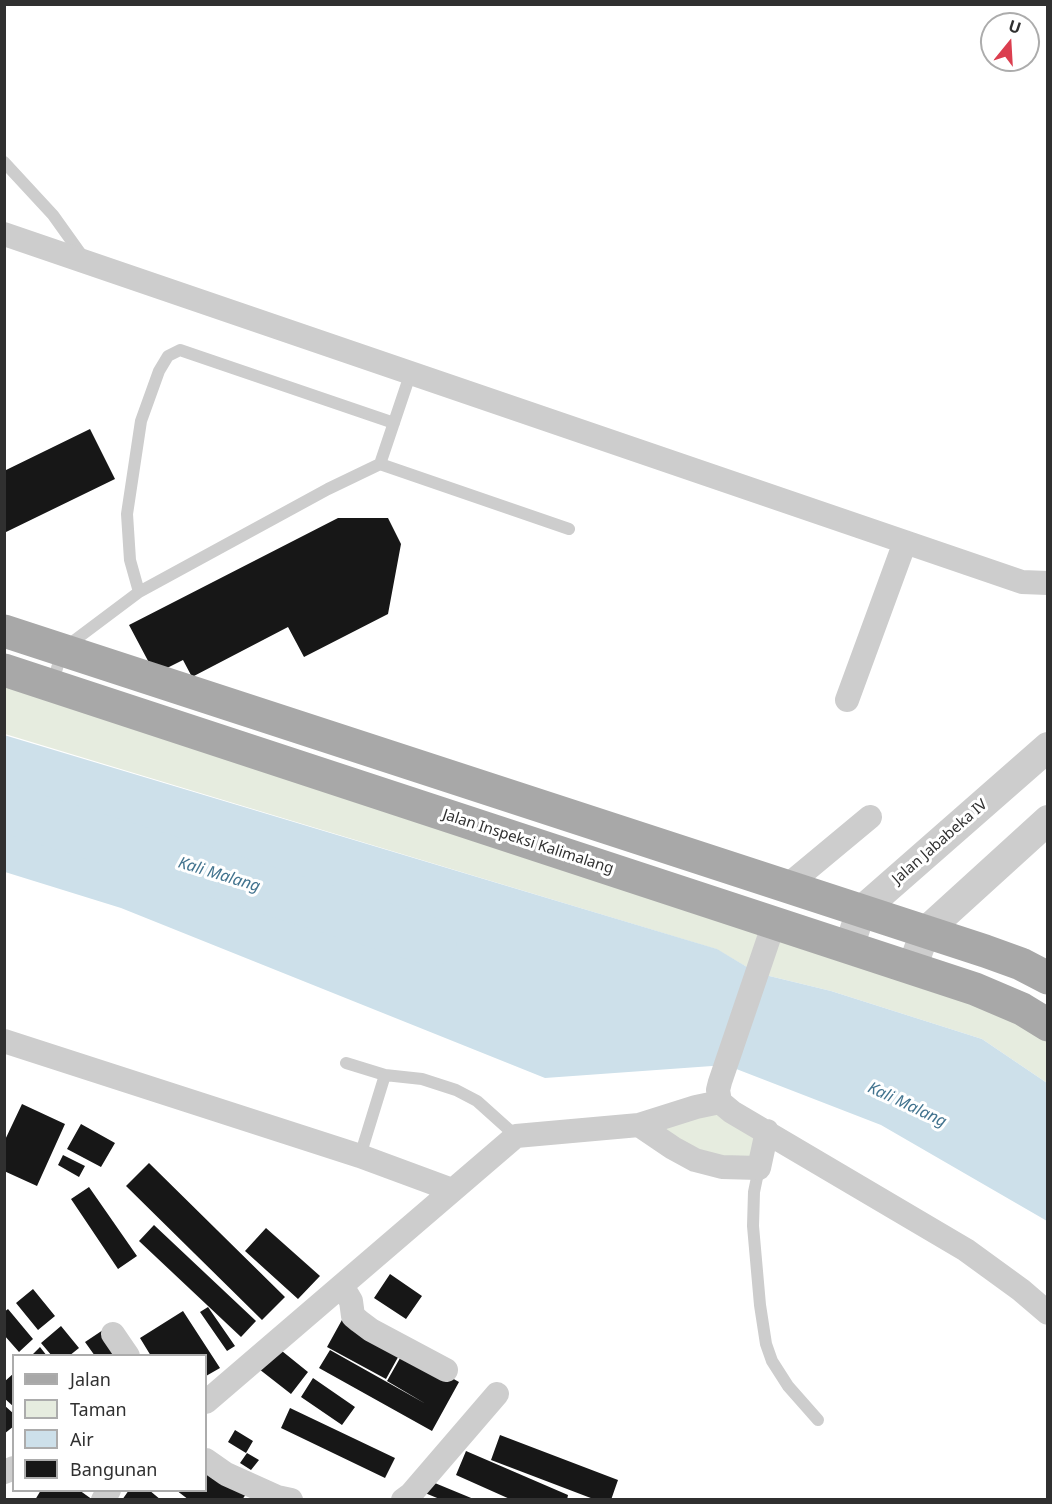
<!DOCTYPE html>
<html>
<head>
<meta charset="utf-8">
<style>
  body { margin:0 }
  #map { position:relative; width:1052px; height:1504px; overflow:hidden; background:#fff; font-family:"Noto Sans",sans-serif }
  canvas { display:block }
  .frame { position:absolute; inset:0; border:6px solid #303030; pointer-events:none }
  .legend { position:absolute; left:12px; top:1354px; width:195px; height:138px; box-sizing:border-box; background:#fff; border:2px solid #acacac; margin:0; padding:8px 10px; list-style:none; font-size:18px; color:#303030 }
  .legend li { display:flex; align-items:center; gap:12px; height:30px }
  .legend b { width:30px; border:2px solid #acacac }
  .north { position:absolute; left:980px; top:12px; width:60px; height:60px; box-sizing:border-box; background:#fff; border:2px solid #acacac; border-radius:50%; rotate:18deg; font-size:16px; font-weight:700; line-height:24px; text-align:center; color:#303030 }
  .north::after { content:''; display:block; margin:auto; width:21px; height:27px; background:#db3e4f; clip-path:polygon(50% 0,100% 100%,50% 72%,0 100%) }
</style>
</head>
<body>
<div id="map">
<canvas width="1052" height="1504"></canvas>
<div class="frame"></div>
<ul class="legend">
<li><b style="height:8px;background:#a8a8a8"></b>Jalan</li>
<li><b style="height:16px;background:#e6ecdf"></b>Taman</li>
<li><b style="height:16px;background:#cde0ea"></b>Air</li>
<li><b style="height:16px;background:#171717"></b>Bangunan</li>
</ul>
<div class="north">U</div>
</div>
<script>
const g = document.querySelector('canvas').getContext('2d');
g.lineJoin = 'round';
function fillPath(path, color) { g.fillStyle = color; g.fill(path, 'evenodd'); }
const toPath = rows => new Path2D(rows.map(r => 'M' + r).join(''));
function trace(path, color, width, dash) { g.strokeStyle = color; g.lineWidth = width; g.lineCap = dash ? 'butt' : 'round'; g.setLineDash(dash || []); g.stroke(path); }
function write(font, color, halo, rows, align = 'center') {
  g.font = font + ' "Noto Sans",sans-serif'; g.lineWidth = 6; g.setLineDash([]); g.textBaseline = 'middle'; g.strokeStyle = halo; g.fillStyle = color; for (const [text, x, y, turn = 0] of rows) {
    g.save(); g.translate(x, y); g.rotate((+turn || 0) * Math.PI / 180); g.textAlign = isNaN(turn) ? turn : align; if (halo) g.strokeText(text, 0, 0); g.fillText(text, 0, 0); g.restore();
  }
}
const green = toPath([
  [4,671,1047,1025,1047,1083,982,1039,831,991,757,973,716,949,5,734],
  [720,1102,767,1131,759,1168,722,1167,639,1125]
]);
const water = toPath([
  [4,735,717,949,757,973,831,991,982,1039,1047,1083,1047,1221,881,1125,726,1065,545,1078,121,908,5,872]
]);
const river = toPath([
  [4,808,433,942]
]);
const building = toPath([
  [90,429,115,479,4,533,4,471],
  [338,518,388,518,401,544,388,614,304,657,288,627,192,677,183,660,155,674,129,625],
  [22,1104,65,1124,37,1186,4,1171,4,1142],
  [81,1124,115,1143,101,1167,67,1149],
  [63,1155,85,1166,79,1177,58,1165],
  [149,1163,285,1297,262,1320,126,1186],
  [89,1187,137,1256,118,1269,71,1199],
  [154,1225,256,1321,241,1337,139,1241],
  [266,1228,320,1276,298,1299,245,1251],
  [390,1274,422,1296,406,1319,374,1298],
  [33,1289,55,1316,38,1330,16,1303],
  [208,1307,235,1346,227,1351,200,1312],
  [8,1309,33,1339,19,1352,4,1335,4,1312],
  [183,1311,220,1368,206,1376,206,1356,151,1356,140,1338],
  [343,1318,402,1350,386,1379,327,1347],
  [61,1326,79,1348,69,1356,52,1356,41,1343],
  [106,1328,125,1356,95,1356,85,1342],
  [40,1347,47,1356,31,1356],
  [277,1347,308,1372,291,1394,259,1369],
  [330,1350,426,1404,387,1381,404,1351,459,1382,432,1431,319,1368],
  [14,1373,14,1407,4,1398,4,1382],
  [313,1378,355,1407,342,1425,301,1397],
  [4,1405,14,1414,14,1426,4,1434],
  [290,1408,395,1458,385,1478,281,1428],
  [235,1430,253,1441,246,1453,228,1442],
  [500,1435,618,1480,611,1500,596,1500,491,1460],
  [466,1451,568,1495,567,1500,512,1500,456,1475],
  [247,1453,259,1460,251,1470,240,1463],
  [206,1467,246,1494,242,1500,189,1500,176,1490,206,1490],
  [430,1481,476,1500,442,1500,425,1493],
  [41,1490,79,1490,93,1500,35,1500],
  [129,1490,149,1490,161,1500,122,1500]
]);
const service = toPath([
  [4,162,53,215,83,257],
  [380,464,569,529],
  [139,592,130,560,127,514,141,421,159,371,168,356,180,350,394,423],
  [52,684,63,649,139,592,328,489,380,464,411,372],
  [346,1063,385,1075,422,1079,456,1090,477,1101,516,1136],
  [360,1156,385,1075],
  [759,1168,754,1192,753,1226,760,1305,766,1344,772,1361,788,1386,818,1420]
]);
const minor = toPath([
  [4,234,1022,582,1048,583],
  [847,700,905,542],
  [787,886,870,817],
  [774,923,720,1082,718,1090,720,1102,732,1112,966,1250,1021,1290,1048,1313],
  [4,1041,360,1156,452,1190],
  [639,1125,673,1148,695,1160,722,1167,759,1168,767,1131],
  [342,1286,351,1301,353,1316,359,1321,371,1330,446,1370],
  [113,1334,128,1356],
  [206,1402,516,1136,639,1125,696,1107,720,1102],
  [206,1460,226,1474,277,1497,291,1500],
  [4,1472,14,1468],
  [103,1500,109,1490],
  [403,1500,411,1494,497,1394]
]);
const tertiary = toPath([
  [849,947,861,911,1048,747],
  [912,968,925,932,1048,820]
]);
const primary = toPath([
  [4,631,985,951,1021,964,1048,978],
  [4,670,975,989,1022,1009,1048,1025]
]);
const streetNames = [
  ["Jalan Inspeksi Kalimalang",528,842,18],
  ["Jalan Jababeka IV",940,842,-41]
];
const waterNames = [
  ["Kali Malang",219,875,17],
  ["Kali Malang",907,1105,25]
];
fillPath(green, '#e6ecdf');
fillPath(water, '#cde0ea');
trace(river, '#cde0ea', 48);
fillPath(building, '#171717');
trace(service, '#cdcdcd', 12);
trace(minor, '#cdcdcd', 24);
trace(tertiary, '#cdcdcd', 30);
trace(primary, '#a8a8a8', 33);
write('15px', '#303030', '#fff', streetNames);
write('italic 16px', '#42738e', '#fff', waterNames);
</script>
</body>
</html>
